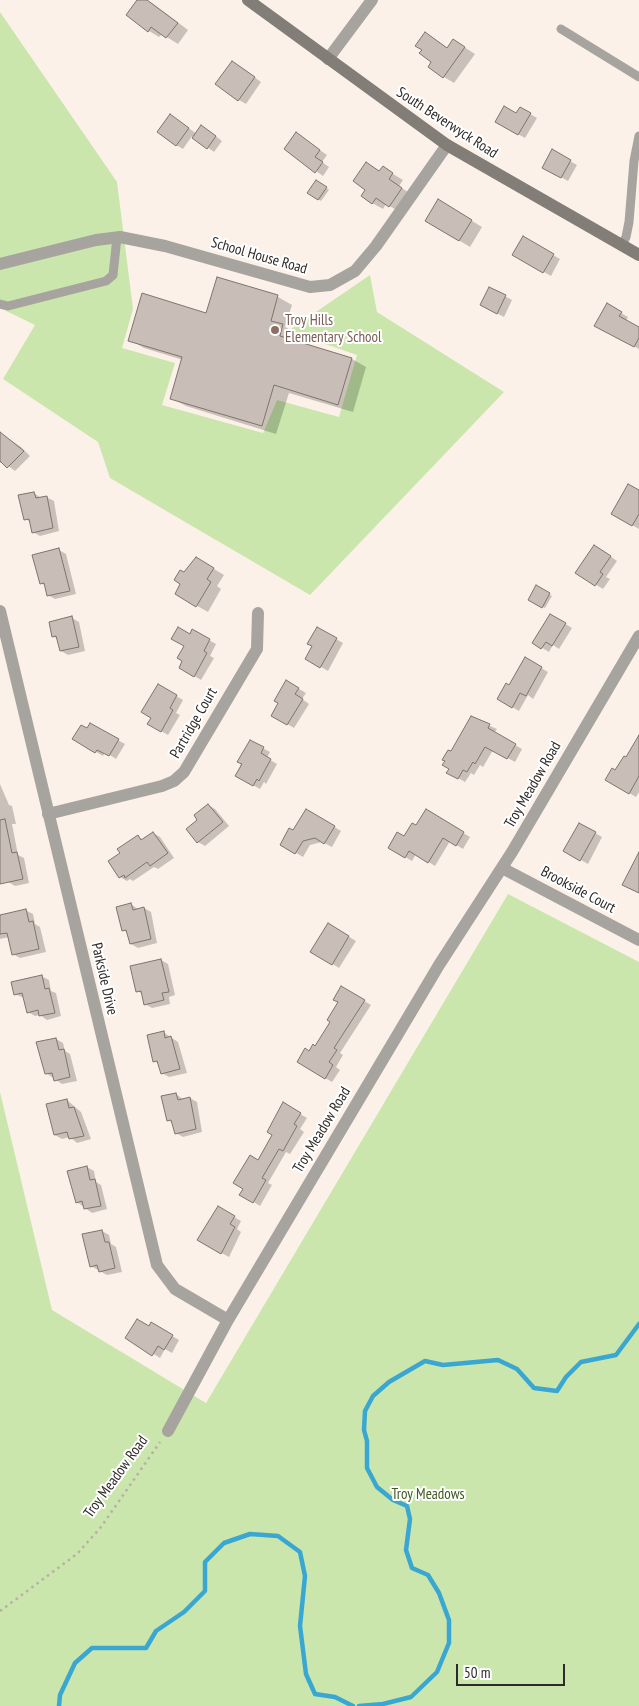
<!DOCTYPE html>
<html>
<head>
<meta charset="utf-8">
<style>
  body { margin:0 }
  #map { position:relative; width:639px; height:1706px; overflow:hidden; background:#fcf1e9; font-family:"PT Sans Narrow",sans-serif }
  canvas { display:block }
  .scale { position:absolute; left:456px; top:1664px; width:109px; height:22px; box-sizing:border-box; border:2px solid #2e2a27; border-top:0; padding-left:6px; font-size:15px; line-height:18px; white-space:nowrap; color:#2e2a27; -webkit-text-stroke:4px #fff; paint-order:stroke }
</style>
</head>
<body>
<div id="map">
<canvas width="639" height="1706"></canvas>
<div class="scale">50 m</div>
</div>
<script>
const g = document.querySelector('canvas').getContext('2d');
g.lineJoin = 'round';
function fillPath(path, color) { g.fillStyle = color; g.fill(path, 'evenodd'); }
const toPath = rows => new Path2D(rows.map(r => 'M' + r).join(''));
function trace(path, color, width, dash) { g.strokeStyle = color; g.lineWidth = width; g.lineCap = dash ? 'butt' : 'round'; g.setLineDash(dash || []); g.stroke(path); }
function write(font, color, halo, rows, align = 'center') {
  g.font = font + ' "PT Sans Narrow",sans-serif'; g.lineWidth = 4; g.setLineDash([]); g.textBaseline = 'middle'; g.strokeStyle = halo; g.fillStyle = color; for (const [text, x, y, turn = 0] of rows) {
    g.save(); g.translate(x, y); g.rotate((+turn || 0) * Math.PI / 180); g.textAlign = isNaN(turn) ? turn : align; if (halo) g.strokeText(text, 0, 0); g.fillText(text, 0, 0); g.restore();
  }
}
const green = toPath([
  [0,12,117,182,133,309,122,348,175,363,162,405,263,433,277,400,339,417,357,355,288,331,370,275,377,312,504,392,310,595,110,478,98,442,3,379,35,325,0,308],
  [508,894,639,962,639,1706,0,1706,0,1092,52,1310,206,1403]
]);
const shadow = toPath([
  [139,0,146,0,152,3,188,30,178,44,162,34,159,37,149,31],
  [425,34,448,48,464,47,475,54,454,83,444,77,424,50],
  [239,66,261,82,246,104,239,100],
  [520,108,537,118,525,138,496,122,517,115],
  [177,120,197,134,209,131,222,141,214,152,192,136,183,149,176,145],
  [297,134,327,155,322,162,329,167,323,176,286,149],
  [552,151,577,165,568,181,543,167],
  [366,163,380,172,383,168,403,180,399,186,412,195,400,212,386,204,383,209,372,203,367,189],
  [320,183,329,190,321,201,309,193],
  [439,201,482,227,470,247,427,221],
  [523,238,560,259,551,276,514,255],
  [218,279,278,297,292,305,285,327,297,334,295,342,352,359,366,367,353,412,289,393,276,434,186,406,171,398,183,360,144,348,130,340,207,314],
  [490,288,512,300,504,317,481,305],
  [607,305,628,317,626,321,639,329,639,349,602,330],
  [0,433,21,447,30,456,15,471,3,462,0,463],
  [639,492,639,529,612,514],
  [34,493,41,498,46,497,54,501,59,531,40,536,33,532,31,522,25,519],
  [59,550,66,554,76,594,55,599,48,595,46,586,41,583],
  [602,550,617,561,606,577,610,579,603,589,577,573],
  [197,559,224,575,217,586,221,589,208,612,176,594,185,574],
  [536,587,552,596,545,608,529,600],
  [551,615,572,628,559,649,553,645,549,652,534,643],
  [72,618,79,622,85,651,68,655,61,651,59,640,53,636],
  [317,628,343,643,328,671,306,658,313,646],
  [193,631,216,644,210,656,214,658,201,680,180,667],
  [526,659,548,672,533,699,528,695,519,711,498,699,510,687],
  [287,682,306,693,302,699,309,704,294,728,272,715,280,703],
  [159,686,183,700,176,713,180,715,168,735,149,724,152,717],
  [471,718,497,729,494,733,522,749,515,762,493,750,483,767,480,765,474,775,471,773,465,782,448,772,451,753],
  [90,725,125,744,116,759,105,752,103,756,74,739,87,730],
  [250,741,270,752,267,758,277,764,266,784,264,782,260,789,236,776],
  [639,751,639,792,636,797,607,780],
  [0,784,9,805,12,806,16,824,12,824,18,855,24,858,29,883,15,886,0,877],
  [208,805,215,809,229,826,205,846,198,842],
  [307,810,341,831,332,847,322,842,310,845,303,857,281,844,294,832],
  [426,811,470,837,463,849,450,841,435,866,416,854,412,861,389,847,416,827],
  [579,824,602,837,588,864,565,851],
  [153,833,160,837,174,858,158,869,154,867,133,881,130,879,127,881,120,877,121,854,138,837,144,840],
  [131,904,139,910,144,908,151,912,157,943,138,948,131,944,128,933,123,930],
  [25,910,33,914,35,924,40,927,46,952,20,958,13,954,9,937,0,939,0,916],
  [328,924,356,941,339,968,312,951],
  [161,960,168,964,175,995,169,997,170,1004,152,1008,145,1004,143,994,137,991],
  [41,976,49,980,51,991,56,993,61,1016,47,1020,40,1015,35,1016,28,1012,24,998,15,994],
  [342,988,371,1005,340,1053,343,1055,336,1067,340,1070,332,1082,298,1062,316,1047,331,1022],
  [163,1032,178,1042,187,1073,169,1077,162,1073,160,1064,154,1061],
  [56,1039,63,1043,65,1051,70,1054,77,1081,62,1084,46,1073],
  [176,1094,184,1100,190,1098,197,1102,202,1132,183,1137,176,1133,173,1123,168,1120],
  [67,1100,81,1112,91,1139,77,1143,70,1137,62,1139,55,1135],
  [283,1104,307,1118,300,1129,304,1132,290,1154,286,1152,268,1183,272,1185,260,1206,241,1194,274,1135],
  [87,1167,94,1171,96,1182,101,1185,107,1209,92,1213,77,1202],
  [218,1208,241,1221,237,1229,241,1232,229,1257,198,1240],
  [102,1231,109,1235,111,1244,116,1247,122,1272,107,1275,91,1266],
  [152,1324,179,1340,172,1353,165,1349,160,1358,127,1337,149,1328]
]);
const stream = toPath([
  [59,1706,60,1695,75,1663,92,1648,146,1648,156,1631,184,1612,205,1591,205,1562,224,1543,250,1534,278,1536,300,1552,305,1576,300,1626,306,1674,315,1694,335,1697,353,1706],
  [359,1706,383,1704,411,1697,437,1672,449,1643,449,1620,439,1593,428,1575,412,1568,406,1550,410,1519,407,1506,393,1500,377,1487,367,1468,367,1441,364,1430,365,1411,373,1396,389,1382,425,1361,443,1365,498,1360,517,1369,534,1388,557,1391,566,1377,581,1362,616,1355,639,1324]
]);
const building = toPath([
  [137,0,147,0,178,23,166,38,151,27,148,32,126,15,137,0],
  [425,32,447,48,453,39,465,47,443,78,428,67,431,62,419,53,422,50,415,46,425,32],
  [232,61,255,77,238,101,215,84,232,61],
  [504,106,516,113,520,107,531,113,518,135,495,122,504,106],
  [170,114,189,128,176,146,157,132,170,114],
  [201,125,216,136,207,149,192,138,201,125],
  [296,132,320,150,315,157,323,162,315,173,284,149,296,132],
  [552,149,571,160,561,178,542,168,552,149],
  [366,162,379,171,383,166,393,173,389,179,402,188,389,207,376,198,372,204,361,196,365,190,353,181,366,162],
  [316,180,327,187,318,200,307,193,316,180],
  [438,199,472,220,459,241,425,221,438,199],
  [523,236,554,254,543,273,512,255,523,236],
  [217,277,278,295,271,321,283,324,280,336,352,358,338,405,274,385,262,426,170,399,182,357,128,341,142,293,206,313,217,277],
  [489,287,506,295,497,314,480,305,489,287],
  [607,303,622,312,619,316,639,327,639,338,634,347,594,326,607,303],
  [0,432,24,451,7,468,0,461,0,432],
  [628,484,639,490,639,514,632,526,611,514,628,484],
  [34,492,36,498,47,496,53,528,32,533,29,519,24,520,18,495,34,492],
  [594,545,611,556,600,572,603,574,595,586,575,573,594,545],
  [59,548,70,591,47,596,44,583,40,584,32,555,59,548],
  [196,557,214,568,207,579,211,582,196,607,175,594,180,584,174,580,180,570,184,572,196,557],
  [536,585,550,593,542,608,528,600,536,585],
  [550,614,566,623,552,646,546,642,541,649,532,643,550,614],
  [72,616,79,647,60,651,56,636,52,637,49,622,72,616],
  [178,627,190,634,192,629,210,639,204,651,207,653,194,677,179,668,182,661,177,658,184,646,171,639,178,627],
  [317,627,337,638,320,668,305,659,312,646,307,644,317,627],
  [525,657,542,667,526,696,520,693,512,708,497,699,506,683,509,685,525,657],
  [286,680,299,688,295,694,303,699,287,725,271,716,278,703,274,701,286,680],
  [158,684,177,695,170,708,173,710,161,732,147,724,151,718,141,712,158,684],
  [471,716,490,724,488,728,516,744,507,759,485,747,475,764,473,762,467,772,463,770,458,779,446,773,449,769,442,765,445,761,442,760,448,750,451,751,471,716],
  [90,723,119,739,109,756,97,750,95,753,72,739,81,725,87,728,90,723],
  [639,735,639,776,629,794,605,780,612,768,615,770,624,756,626,757,639,735],
  [250,740,264,747,261,753,271,759,259,781,257,779,253,786,235,776,242,764,237,762,250,740],
  [208,804,223,822,197,843,186,829,197,820,194,815,208,804],
  [306,809,335,826,324,844,315,838,303,841,295,854,280,845,289,828,293,830,306,809],
  [426,809,464,832,456,846,443,838,428,863,409,851,405,858,388,848,397,832,404,836,412,823,416,825,426,809],
  [5,819,12,853,17,852,23,879,0,884,0,820,5,819],
  [579,823,596,832,580,861,563,851,579,823],
  [153,832,168,853,150,866,147,862,125,878,124,875,119,878,108,861,120,853,117,849,138,835,141,840,153,832],
  [639,852,639,893,622,885,639,852],
  [131,903,133,910,144,907,151,939,130,944,126,930,122,931,116,907,131,903],
  [26,909,29,922,33,921,39,949,12,955,7,933,0,934,0,915,26,909],
  [328,923,349,936,332,965,310,952,328,923],
  [161,959,169,992,162,993,164,1000,144,1005,141,991,136,992,130,966,161,959],
  [42,975,45,989,49,988,55,1013,39,1016,38,1010,27,1013,22,993,14,995,11,982,42,975],
  [341,986,365,1000,334,1048,337,1050,329,1062,333,1065,325,1079,297,1062,305,1048,309,1051,313,1044,315,1046,330,1022,327,1020,338,1002,333,1000,341,986],
  [164,1031,165,1038,171,1036,180,1069,161,1074,157,1061,153,1062,147,1035,164,1031],
  [56,1038,59,1050,64,1049,70,1077,54,1081,52,1073,45,1074,36,1042,56,1038],
  [176,1093,178,1100,190,1097,196,1129,175,1134,171,1120,167,1121,161,1096,176,1093],
  [67,1099,69,1108,74,1107,84,1136,69,1139,67,1132,54,1135,46,1104,67,1099],
  [283,1102,301,1113,294,1124,297,1126,283,1151,279,1149,262,1178,266,1180,253,1203,239,1195,243,1189,233,1183,250,1155,258,1160,272,1135,267,1132,283,1102],
  [87,1166,90,1180,95,1179,101,1206,84,1209,82,1201,76,1203,67,1171,87,1166],
  [218,1206,235,1216,230,1224,235,1227,221,1254,197,1240,218,1206],
  [102,1230,105,1242,109,1242,115,1268,99,1272,97,1265,90,1267,82,1234,102,1230],
  [137,1319,149,1326,151,1322,173,1335,164,1350,158,1346,152,1356,125,1338,137,1319]
]);
const path = toPath([
  [0,1611,77,1554,101,1527,160,1442]
]);
const lane = toPath([
  [561,29,639,77],
  [622,245,626,237,629,222,634,161,639,136],
  [0,304,8,306,106,281,113,275,117,237]
]);
const street = toPath([
  [328,59,372,0],
  [0,264,96,240,120,237,165,246,310,287,330,285,355,271,376,246,447,145],
  [0,611,157,1265,175,1289,228,1320],
  [48,814,162,786,174,781,184,772,257,649,258,613],
  [502,868,639,940],
  [168,1431,228,1320,439,965,512,852,639,636]
]);
const secondary = toPath([
  [248,0,447,145,639,255]
]);
const markers = [
  [275,330,5,"#8d6e63"]
];
const streetNames = [
  ["South Beverwyck Road",447,123,33],
  ["School House Road",259,256,16],
  ["Partridge Court",194,723,-60],
  ["Troy Meadow Road",533,785,-60],
  ["Brookside Court",578,890,28],
  ["Parkside Drive",104,979,77],
  ["Troy Meadow Road",322,1130,-59],
  ["Troy Meadow Road",116,1477,-54]
];
const educationNames = [
  ["Troy Hills",285,321],
  ["Elementary School",285,338]
];
const parkNames = [
  ["Troy Meadows",428,1495]
];
fillPath(green, '#cae6ac');
fillPath(shadow, '#0003');
trace(stream, '#3aa7d2', 4.5);
fillPath(building, '#c9beb7');
trace(building, '#7e746d', 1);
trace(path, '#b8afa9', 2.5, [2.5, 4]);
trace(lane, '#a7a49f', 9);
trace(street, '#a7a49f', 12);
trace(secondary, '#827d77', 12);
for (const [x, y, r, color] of markers) { const dot = new Path2D(); dot.arc(x, y, r, 0, 2 * Math.PI); g.fillStyle = color; g.fill(dot); trace(dot, '#fff', 2); }
write('15px', '#2e2a27', '#fff', streetNames);
write('15px', '#785e54', '#fff', educationNames, 'left');
write('15px', '#415921', '#fff', parkNames);
</script>
</body>
</html>
